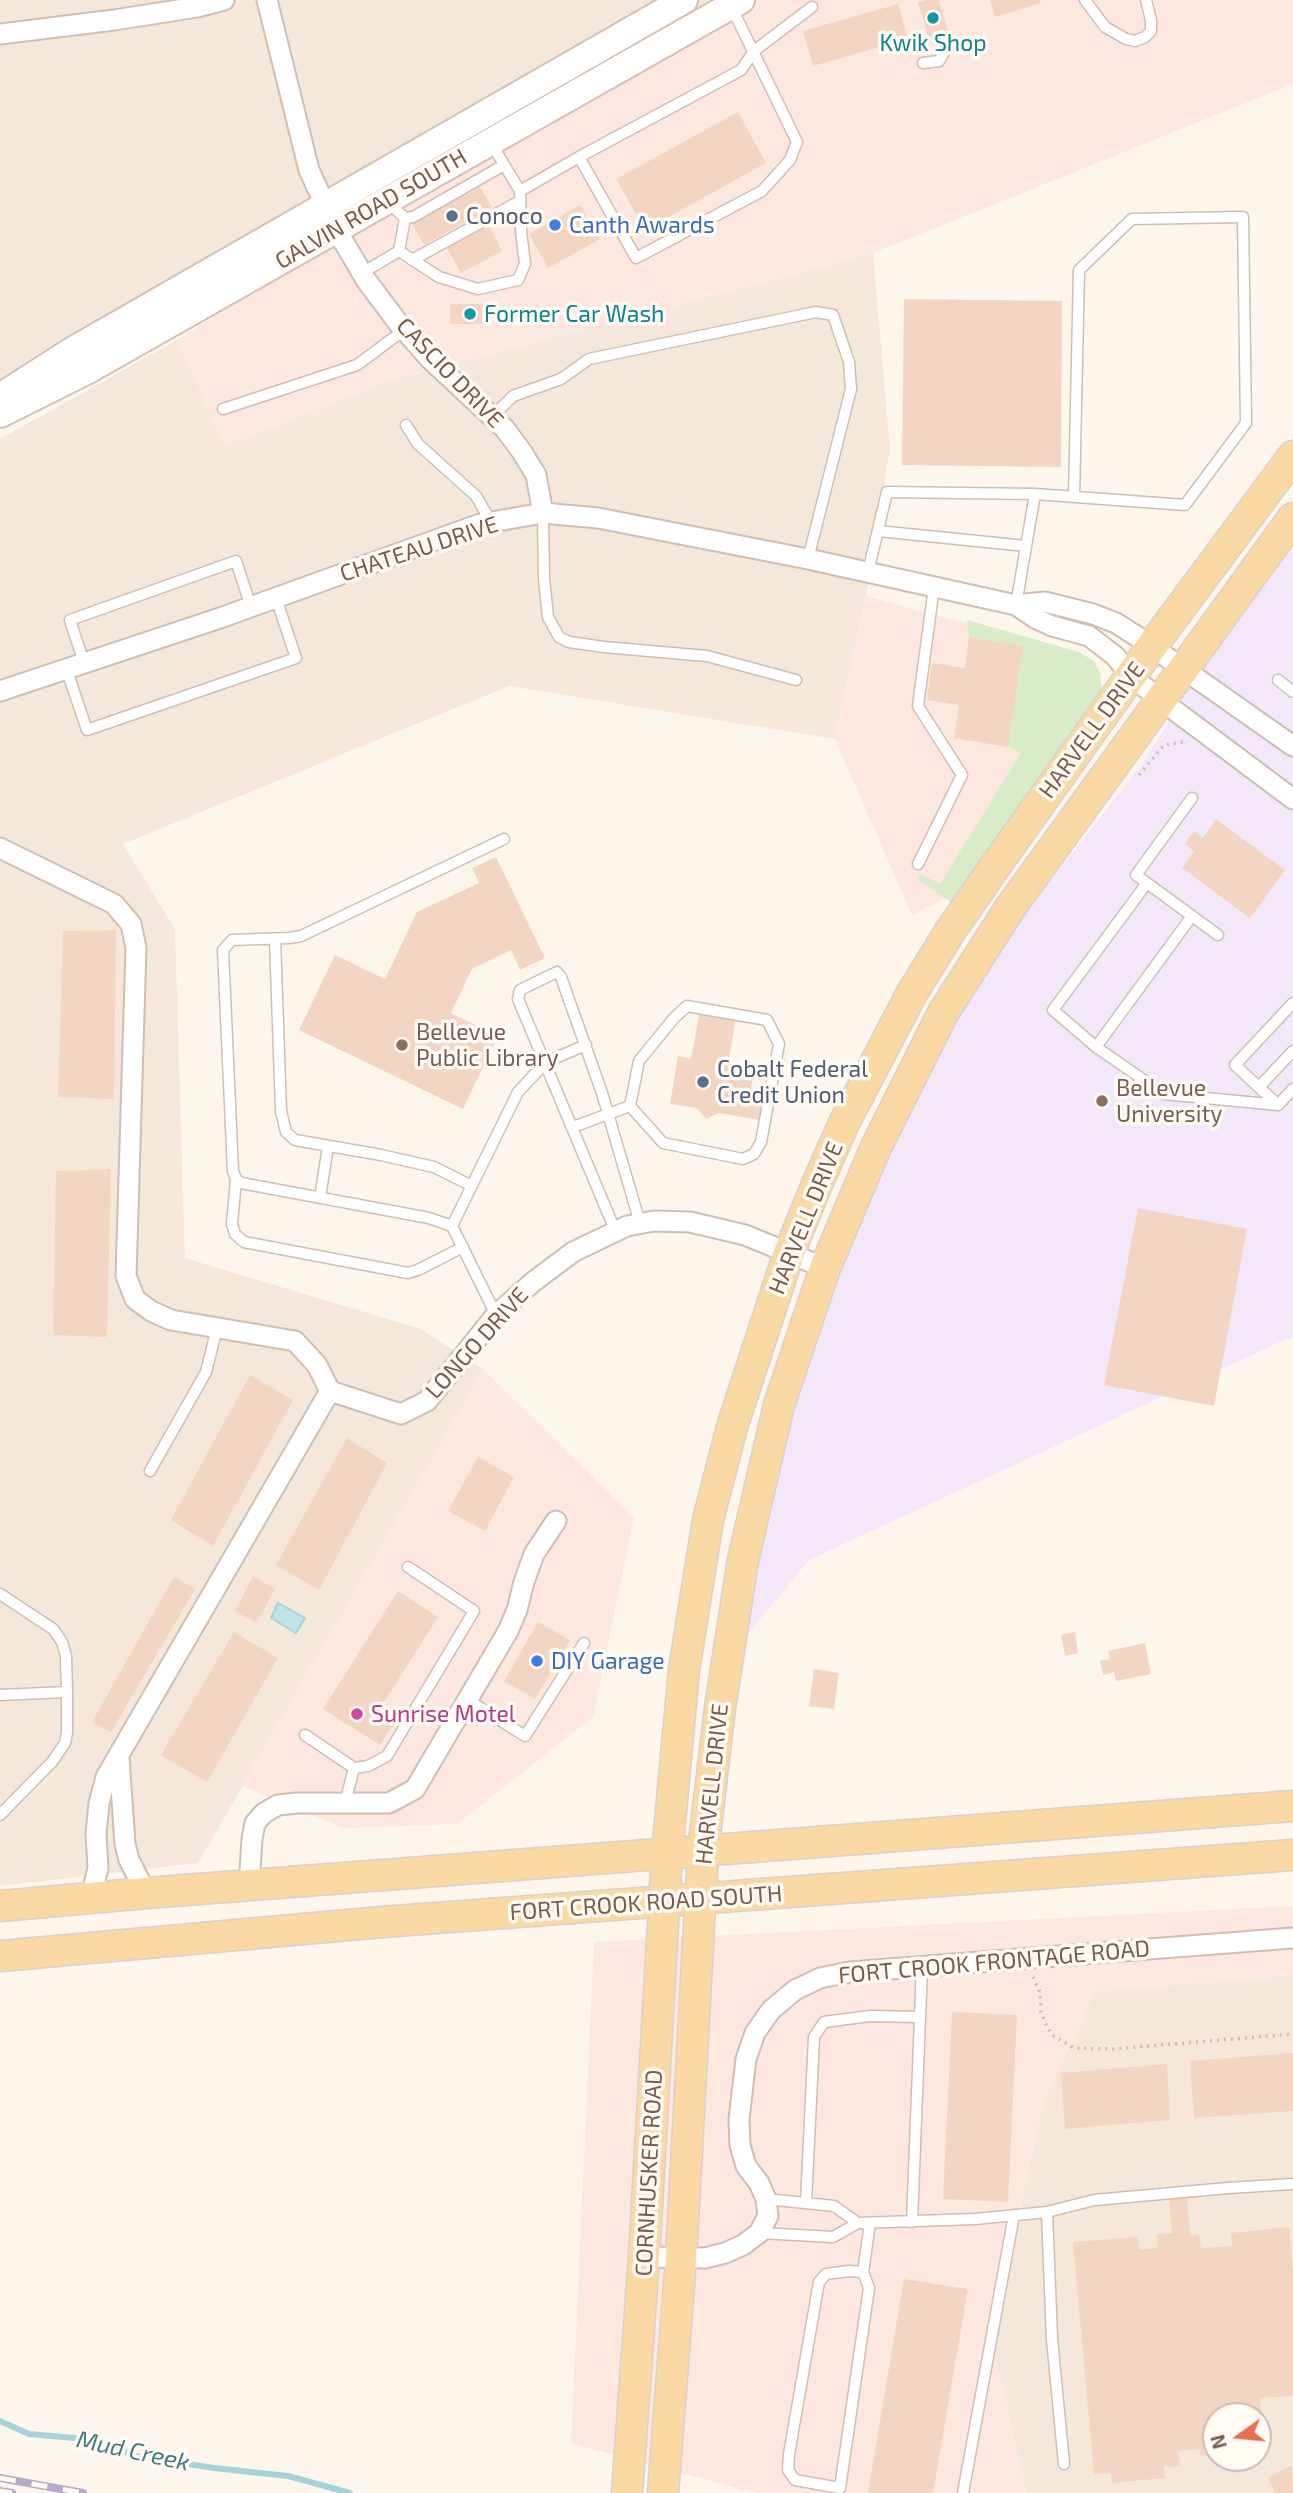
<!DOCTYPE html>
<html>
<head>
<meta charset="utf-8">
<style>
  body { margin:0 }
  #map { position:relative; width:1293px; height:2493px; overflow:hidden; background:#fdf6ec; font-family:"Exo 2",sans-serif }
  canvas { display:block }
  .north { position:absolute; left:1202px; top:2402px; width:70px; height:70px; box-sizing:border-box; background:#fffaf3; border:2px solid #cabbb1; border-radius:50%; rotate:255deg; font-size:19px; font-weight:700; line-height:28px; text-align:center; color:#7a5c4d }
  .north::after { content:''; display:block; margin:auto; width:24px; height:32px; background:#e76f51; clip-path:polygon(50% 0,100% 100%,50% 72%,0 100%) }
</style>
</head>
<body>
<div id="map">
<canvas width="1293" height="2493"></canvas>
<div class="north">N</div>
</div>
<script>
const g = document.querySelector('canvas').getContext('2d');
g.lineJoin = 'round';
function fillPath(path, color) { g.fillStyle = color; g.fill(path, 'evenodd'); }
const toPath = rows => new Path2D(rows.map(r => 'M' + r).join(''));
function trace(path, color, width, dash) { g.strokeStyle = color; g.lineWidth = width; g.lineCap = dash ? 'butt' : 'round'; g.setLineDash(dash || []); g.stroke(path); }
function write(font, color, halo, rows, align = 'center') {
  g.font = font + ' "Exo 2",sans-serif'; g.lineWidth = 7; g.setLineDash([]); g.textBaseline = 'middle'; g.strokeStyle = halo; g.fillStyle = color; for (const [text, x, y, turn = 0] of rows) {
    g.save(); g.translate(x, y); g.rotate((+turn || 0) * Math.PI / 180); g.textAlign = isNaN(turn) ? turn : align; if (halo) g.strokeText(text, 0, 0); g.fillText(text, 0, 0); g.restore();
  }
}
const residential = toPath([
  [0,0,711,0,331,219,0,406],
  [873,253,890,449,866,596,835,739,509,686,123,844,175,929,185,1258,421,1329,484,1370,198,1863,0,1886,0,439,177,340,225,445,384,382],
  [1293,1975,1293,2493,1026,2493,991,2338,1043,2103,1095,1991],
  [1216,2416,1258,2416,1258,2458,1216,2458]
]);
const commercial = toPath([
  [714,0,1293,0,1293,84,873,253,384,382,224,445,177,340],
  [866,596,1056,648,1052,748,964,889,912,915,835,739],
  [484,1370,634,1517,593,1717,457,1824,343,1828,243,1786],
  [1293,1906,1293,1975,1095,1991,1043,2103,991,2338,1026,2493,755,2493,571,2443,594,1942]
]);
const education = toPath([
  [1293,538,1293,1336,809,1560,738,1646,786,1417,834,1276,886,1148,936,1054,1008,935,1143,763,1231,620]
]);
const green = toPath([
  [967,620,1079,652,1094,661,1100,673,1102,695,955,905,918,880,921,874,940,884,1021,753,1008,747,1023,646,969,637]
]);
const water = toPath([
  [278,1603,305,1618,296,1633,271,1618,278,1603]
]);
const stream = toPath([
  [0,2421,29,2434,98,2440,135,2456,214,2468,288,2476,350,2493]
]);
const building = toPath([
  [926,0,939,0,949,34,929,39,918,2],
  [990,0,1040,0,1041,3,995,17],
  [898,4,908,39,813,66,803,31],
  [738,112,766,163,645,230,616,179],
  [480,187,492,207,424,245,412,224],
  [580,205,600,239,548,268,529,234],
  [488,224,502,251,461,273,446,246],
  [904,299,1062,301,1061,467,902,465],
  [450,304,491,304,491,324,450,324],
  [969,637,1023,646,1008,747,954,738,959,705,927,700,932,663,965,668],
  [1216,819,1285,870,1250,918,1182,868,1194,851,1185,844,1194,831,1203,838],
  [496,857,545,958,520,970,511,950,472,969,451,1013,498,1036,463,1109,299,1030,335,955,385,979,417,912,479,883,472,868],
  [116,930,114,1099,58,1097,63,931],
  [700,1011,736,1018,728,1065,754,1070,751,1088,765,1091,760,1120,719,1113,706,1119,697,1108,670,1104,678,1056,691,1059],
  [111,1169,107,1337,53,1335,56,1171],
  [1138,1208,1247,1229,1214,1406,1104,1385],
  [250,1375,293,1400,213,1546,171,1520],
  [347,1438,387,1463,319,1590,276,1565],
  [478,1457,514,1477,485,1531,448,1511],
  [253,1576,275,1589,256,1623,235,1611],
  [174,1577,195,1589,111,1732,92,1722],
  [398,1591,438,1617,376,1715,392,1726,380,1745,323,1709],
  [538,1622,570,1640,535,1699,504,1681],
  [234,1632,278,1658,207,1782,161,1755],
  [1075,1632,1078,1653,1065,1656,1061,1635],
  [1145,1643,1151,1674,1116,1681,1114,1672,1103,1675,1100,1661,1110,1659,1108,1651],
  [814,1669,839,1673,834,1709,809,1706],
  [952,2012,1017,2015,1008,2202,943,2199],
  [1293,2053,1293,2111,1194,2118,1190,2061],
  [1167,2064,1170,2120,1065,2129,1061,2073],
  [1187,2197,1190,2235,1199,2234,1201,2248,1232,2246,1231,2233,1289,2227,1293,2269,1293,2396,1260,2398,1264,2441,1258,2441,1258,2416,1216,2416,1216,2455,1200,2456,1200,2449,1178,2451,1180,2466,1164,2467,1165,2478,1112,2483,1111,2473,1094,2474,1073,2242,1138,2237,1139,2250,1158,2248,1157,2234,1172,2233,1169,2199],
  [904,2279,968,2289,933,2493,868,2493],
  [1292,2465,1293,2493,1276,2493,1268,2478]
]);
const path = toPath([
  [1139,775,1164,745,1183,742],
  [1033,1977,1040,1992,1041,2012,1046,2024,1052,2035,1074,2048,1113,2049,1293,2034]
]);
const lane = toPath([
  [1085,0,1105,27,1126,39,1135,41,1145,37,1151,31,1151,20,1146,0],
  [923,63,939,61,944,52,939,37],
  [491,143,520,191,579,157,636,258,762,191,790,160,797,142,731,6],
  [579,157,741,70,754,51,812,7],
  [389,203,405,218,399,251],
  [405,218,413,217,504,165],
  [412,260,520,201],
  [362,273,399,251,439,277,478,289,518,280,525,264,521,231,520,191],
  [223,409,357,365,404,330],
  [492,417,513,396,561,379,589,359,816,312,833,315,849,362,851,389,808,559],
  [406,425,418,444,476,496,491,522],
  [543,513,544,579,548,617,559,637,569,642,604,647,707,656,796,680],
  [878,531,1026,546],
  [868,572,887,492,1035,494,1185,505,1246,423,1243,217,1132,219,1079,270,1074,496],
  [1016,605,1035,494],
  [84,663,70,620,236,561,251,607],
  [66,668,87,730,296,658,276,598],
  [1278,680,1293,692],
  [1192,798,1136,875,1218,935],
  [918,864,962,775,918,706,934,587],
  [1192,916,1096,1047,1164,1094,1278,1105],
  [275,939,281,1111,286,1132,295,1140,381,1155,434,1167,472,1186],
  [1293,1003,1235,1065,1278,1105,1293,1089],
  [1096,1047,1053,1010,1147,883],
  [1259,1087,1293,1051],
  [573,1127,630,1106,663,1143,743,1159,754,1154,761,1142,779,1044,767,1020,687,1006,674,1018,639,1061,630,1106],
  [236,1179,232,1224,235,1234,244,1242,408,1273,418,1270,463,1247],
  [320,1198,328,1146],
  [452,1226,429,1218,241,1183,236,1179,233,1171,223,950,232,940,289,938,301,936,504,839],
  [615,1230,518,999,520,990,557,972,561,977,602,1093,640,1223],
  [496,1315,452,1226,518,1092,546,1062,586,1045],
  [150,1471,206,1372,217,1328],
  [0,1594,53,1629,62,1642,66,1656,67,1692,0,1695],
  [468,1700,525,1736,584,1643],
  [305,1735,354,1768],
  [345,1803,354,1768,368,1766,387,1756,474,1611,408,1567],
  [0,1815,52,1762,65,1743,67,1733,67,1692],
  [766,2199,834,2206,858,2223],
  [806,2203,814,2037,824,2022,870,2016,920,2017],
  [1047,2212,1052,2339,1064,2464],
  [912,2222,922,1966],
  [759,2233,833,2237,858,2223,975,2219,1047,2212,1094,2200,1228,2188,1293,2184],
  [863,2272,849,2271,826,2274,819,2282,789,2454,788,2470,795,2480,840,2488,869,2288,863,2272,870,2223],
  [963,2493,1014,2215]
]);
const street = toPath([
  [267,0,309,170,336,229,366,280,399,324,429,358,505,429,522,452,536,475,543,513],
  [0,34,114,20,197,7,224,0],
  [1016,605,1035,618,1052,626,1089,636,1115,656,1132,677,1162,701,1293,799],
  [0,691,220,618,480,524,543,513,598,518,808,559,1016,605,1045,602,1093,614,1116,623,1138,637,1293,746],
  [0,848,114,904,131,924,136,948,126,1276,135,1299,151,1311,171,1320,295,1341,317,1365,330,1391,401,1414,427,1401,496,1315,533,1282,573,1252,627,1226,654,1221,690,1222,745,1235,825,1268],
  [119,1757,125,1844,129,1860,146,1893],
  [249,1886,252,1839,255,1823,264,1813,278,1805,297,1803,389,1803,415,1789,508,1631,517,1610,524,1582,534,1554,556,1521],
  [91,1897,98,1868,96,1834,99,1803,106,1777,330,1391],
  [644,2257,705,2258,725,2253,743,2245,759,2233,768,2216,766,2199,759,2183,746,2166,740,2145,739,2119,746,2059,755,2033,771,2010,795,1990,820,1978,850,1972,1293,1938]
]);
const secondary = toPath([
  [0,397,70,352,157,302,684,0],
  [0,414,90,369,741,0]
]);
const primary = toPath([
  [0,1906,146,1893,1293,1806],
  [0,1956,382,1922,1293,1855],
  [627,2493,644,2257,667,1854,684,1670,708,1520,732,1427,789,1253,817,1184,845,1121,912,993,949,933,996,865,1152,646,1293,456],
  [663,2493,681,2259,703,1851,720,1708,743,1560,779,1405,825,1268,876,1147,943,1013,1010,908,1293,518]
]);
const rail = toPath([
  [0,2478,83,2493],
  [0,2491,12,2493]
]);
const markers = [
  [933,18,7,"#0f9aa8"],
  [452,216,7,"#5c6f8a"],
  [555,225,7,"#3f7fe0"],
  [470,314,7,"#0f9aa8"],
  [402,1045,7,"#8d6e63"],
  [703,1082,7,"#5c6f8a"],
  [1102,1101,7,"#8d6e63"],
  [537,1661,7,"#3f7fe0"],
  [357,1714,7,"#d1479c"]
];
const cultureNames = [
  ["Kwik Shop",933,43],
  ["Former Car Wash",484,314,"left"]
];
const streetNames = [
  ["GALVIN ROAD SOUTH",371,209,-30],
  ["CASCIO DRIVE",450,373,46],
  ["CHATEAU DRIVE",419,549,-18],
  ["HARVELL DRIVE",1092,730,-54],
  ["HARVELL DRIVE",806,1218,-68],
  ["LONGO DRIVE",477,1343,-48],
  ["HARVELL DRIVE",712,1784,-84],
  ["FORT CROOK ROAD SOUTH",646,1903,-4],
  ["FORT CROOK FRONTAGE ROAD",994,1962,-5],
  ["CORNHUSKER ROAD",649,2173,-87]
];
const serviceNames = [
  ["Conoco",466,216],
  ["Cobalt Federal",717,1069],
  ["Credit Union",717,1095]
];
const shopNames = [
  ["Canth Awards",569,225],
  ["DIY Garage",551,1661]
];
const educationNames = [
  ["Bellevue",416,1032],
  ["Public Library",416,1058],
  ["Bellevue",1116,1088],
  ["University",1116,1114]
];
const hotelNames = [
  ["Sunrise Motel",371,1714]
];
const waterNames = [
  ["Mud Creek",133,2451,12]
];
fillPath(residential, '#f5e8da');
fillPath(commercial, '#fde8e0');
fillPath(education, '#f3e8fa');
fillPath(green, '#d8ecc9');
fillPath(water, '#bfe3e8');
trace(water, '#a5d3da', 2);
trace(stream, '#a5d3da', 6);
fillPath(building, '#f3d5c3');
trace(lane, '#d1beb0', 13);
trace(street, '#d1beb0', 23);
trace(secondary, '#d6c0b0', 30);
trace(primary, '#dad1cd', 33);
trace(path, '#d9b8a5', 3.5, [2, 5]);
trace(lane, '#fff', 10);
trace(street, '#fff', 19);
trace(secondary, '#fff', 26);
trace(primary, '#fbd9a5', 30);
trace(rail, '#b9a8c9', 8);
trace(rail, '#fffaf3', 5, [16]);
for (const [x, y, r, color] of markers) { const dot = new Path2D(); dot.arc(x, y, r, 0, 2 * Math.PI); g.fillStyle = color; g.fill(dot); trace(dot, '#fffaf3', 2.5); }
write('23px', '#0d838f', '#fffaf3', cultureNames);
write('23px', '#7a5c4d', '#fffaf3', streetNames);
write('23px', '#4e5e75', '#fffaf3', serviceNames, 'left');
write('23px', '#366cbe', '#fffaf3', shopNames, 'left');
write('23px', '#785e54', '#fffaf3', educationNames, 'left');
write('23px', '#b23c85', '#fffaf3', hotelNames, 'left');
write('italic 24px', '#437c86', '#fffaf3', waterNames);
</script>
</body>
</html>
